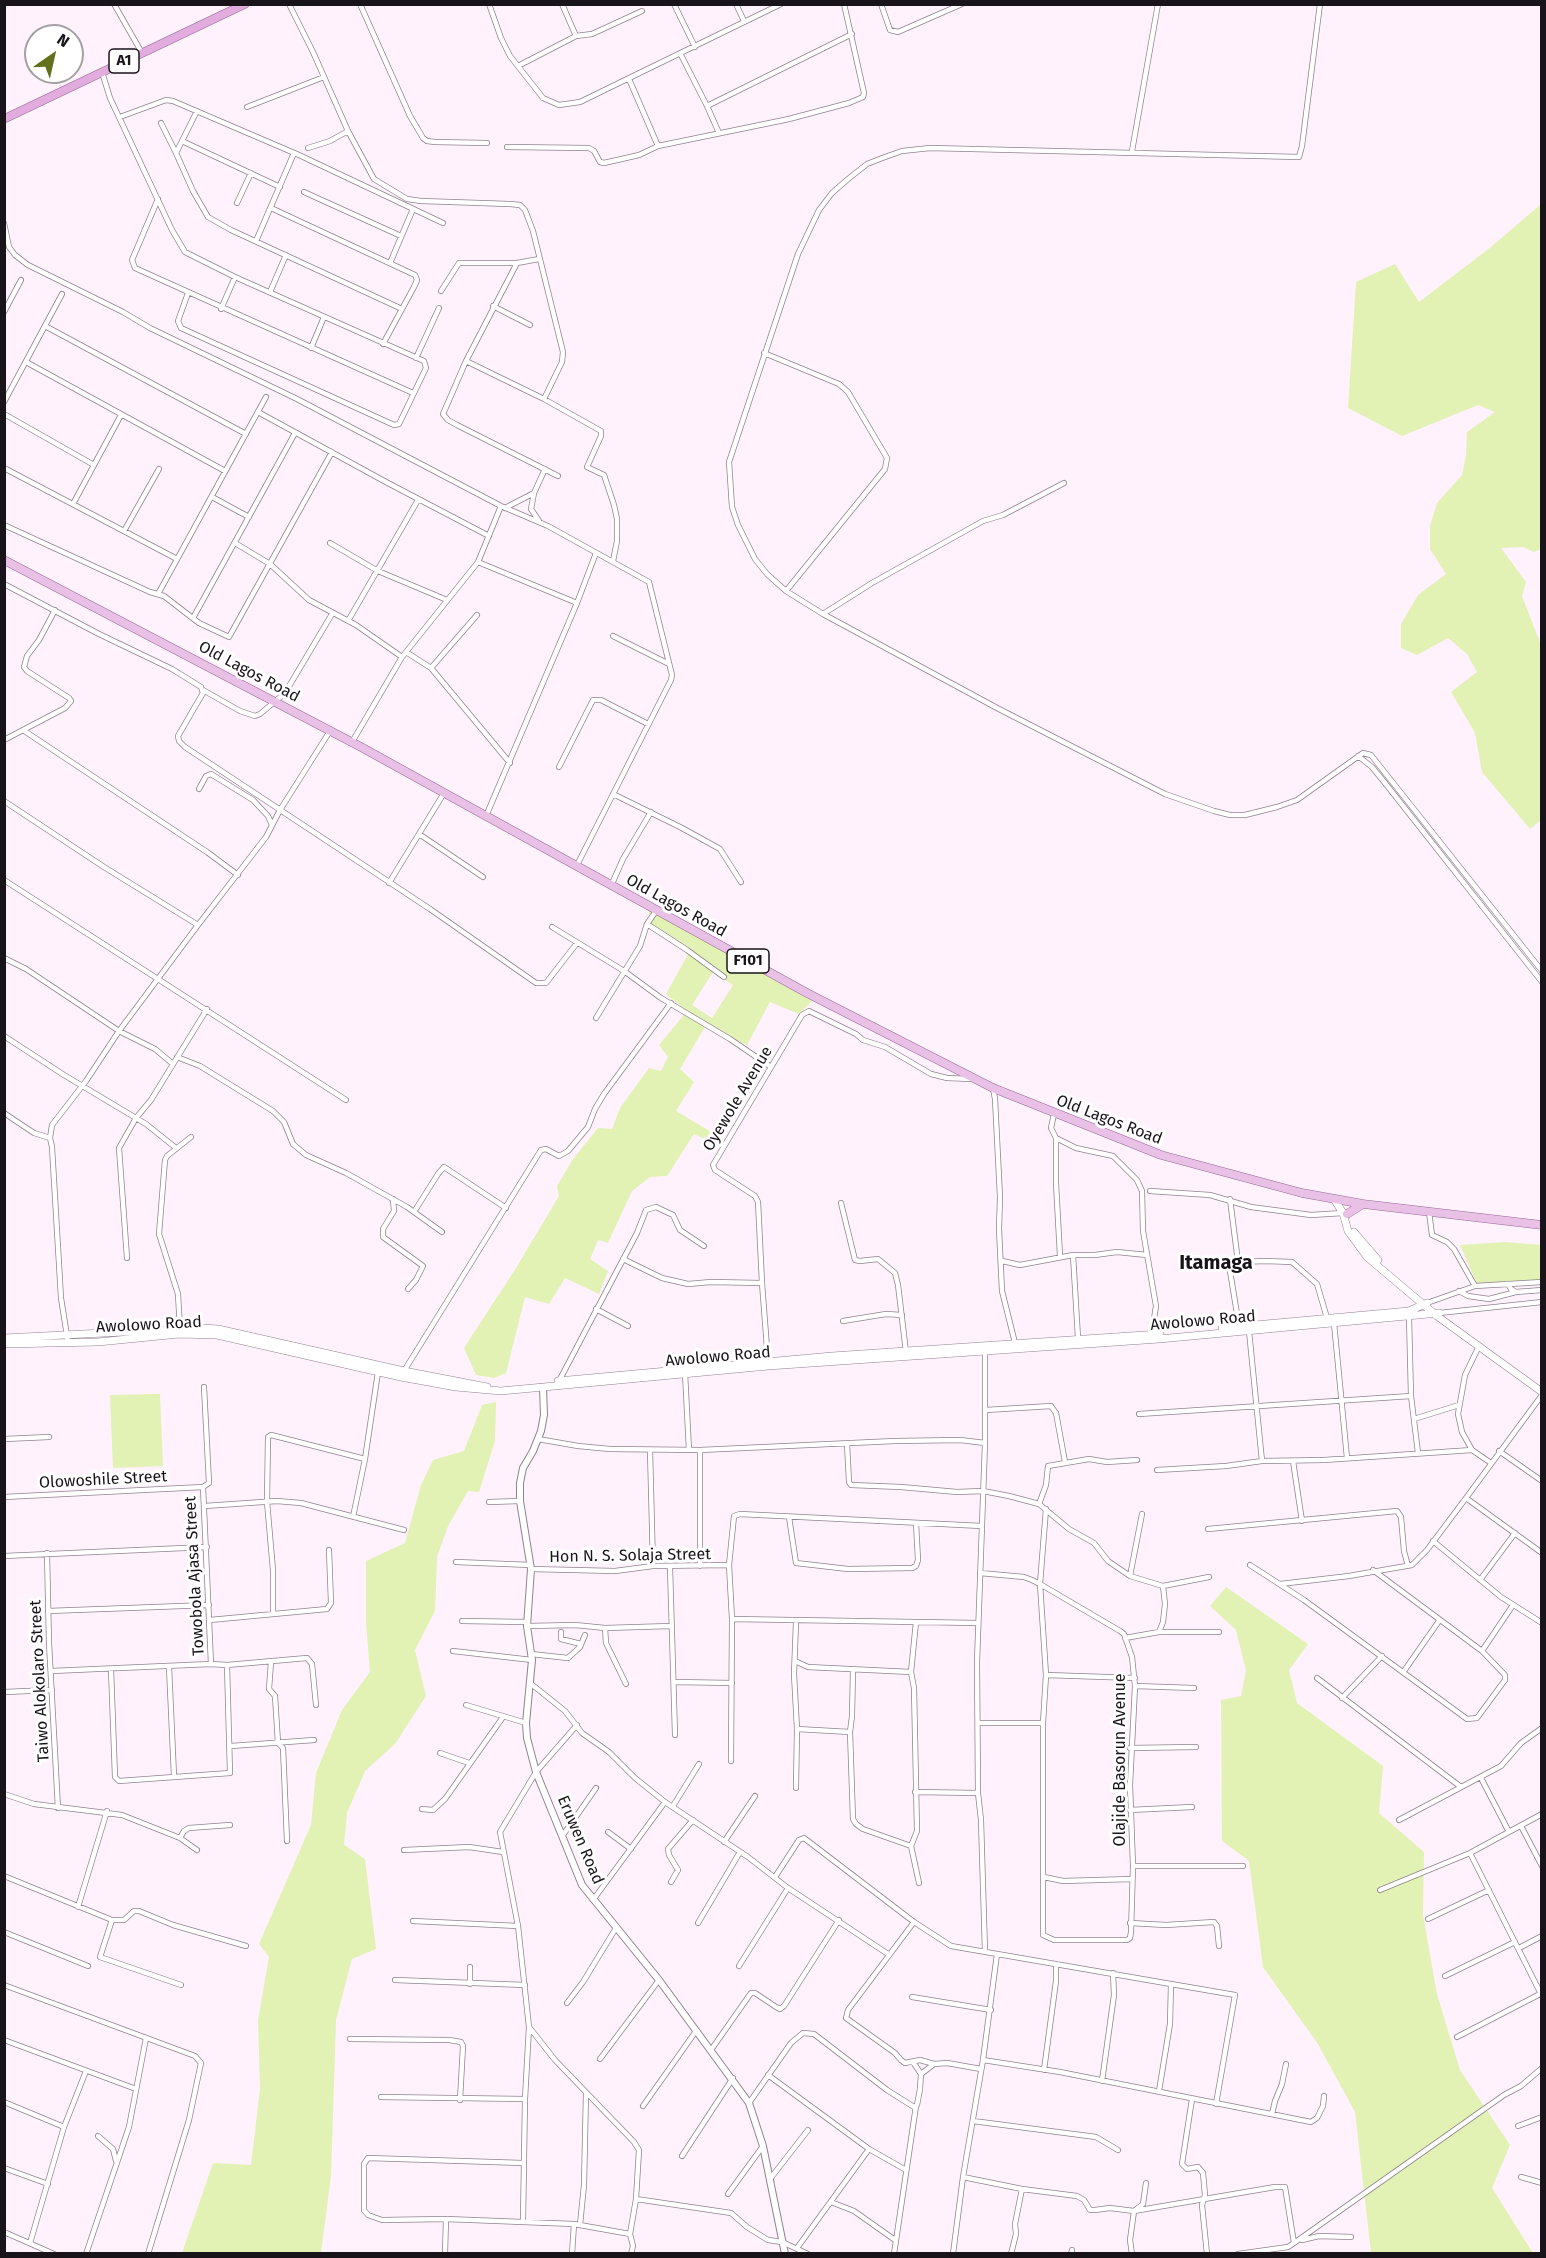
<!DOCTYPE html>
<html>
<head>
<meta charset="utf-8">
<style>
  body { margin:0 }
  #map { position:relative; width:1546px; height:2258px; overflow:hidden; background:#fff2fd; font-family:"Fira Sans",sans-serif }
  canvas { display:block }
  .frame { position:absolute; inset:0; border:6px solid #191419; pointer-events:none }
  .north { position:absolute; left:24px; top:24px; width:60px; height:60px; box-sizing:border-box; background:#fff; border:2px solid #a3a1a3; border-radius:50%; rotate:34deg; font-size:16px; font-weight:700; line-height:24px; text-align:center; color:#191419 }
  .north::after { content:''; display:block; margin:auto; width:21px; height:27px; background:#62711e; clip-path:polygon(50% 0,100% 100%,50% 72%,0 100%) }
</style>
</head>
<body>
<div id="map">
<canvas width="1546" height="2258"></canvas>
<div class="frame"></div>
<div class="north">N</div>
</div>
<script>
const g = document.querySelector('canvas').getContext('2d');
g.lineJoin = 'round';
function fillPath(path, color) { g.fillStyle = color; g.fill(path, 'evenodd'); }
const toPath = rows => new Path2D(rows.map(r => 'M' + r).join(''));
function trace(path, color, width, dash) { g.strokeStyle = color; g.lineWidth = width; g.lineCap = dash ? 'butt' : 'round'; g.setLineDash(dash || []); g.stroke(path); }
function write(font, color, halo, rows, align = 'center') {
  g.font = font + ' "Fira Sans",sans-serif'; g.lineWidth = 6; g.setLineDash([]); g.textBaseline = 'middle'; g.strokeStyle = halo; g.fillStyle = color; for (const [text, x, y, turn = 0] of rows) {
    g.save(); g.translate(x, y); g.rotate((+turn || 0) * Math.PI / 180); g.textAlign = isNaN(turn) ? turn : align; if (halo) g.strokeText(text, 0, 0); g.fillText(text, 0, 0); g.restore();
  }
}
const green = toPath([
  [1541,204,1541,549,1534,552,1523,547,1501,548,1526,582,1522,596,1541,645,1541,820,1530,829,1482,772,1475,733,1451,692,1477,672,1467,654,1448,638,1417,655,1401,648,1401,624,1418,595,1446,574,1430,549,1430,526,1437,503,1462,475,1466,456,1467,432,1495,412,1478,405,1402,436,1348,408,1356,282,1395,264,1419,302,1491,247],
  [649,910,812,1001,799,1014,770,1002,747,1045,705,1027,680,1069,694,1082,676,1111,718,1136,715,1144,694,1134,667,1176,650,1177,632,1191,608,1243,598,1240,590,1259,608,1271,599,1294,565,1278,549,1304,525,1297,506,1373,494,1378,476,1375,464,1348,516,1268,559,1196,557,1186,573,1159,598,1128,612,1129,620,1108,649,1068,661,1071,668,1057,659,1045,687,1011,666,994,691,949,650,923],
  [713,972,733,985,712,1018,692,1005],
  [1505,1242,1541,1245,1541,1280,1477,1284,1460,1245],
  [160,1394,163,1466,113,1468,110,1395],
  [496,1402,495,1441,479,1492,468,1491,448,1526,437,1557,435,1611,415,1650,426,1696,395,1744,365,1771,347,1813,344,1845,365,1859,376,1949,352,1959,336,2020,331,2176,321,2253,182,2253,213,2163,251,2165,260,2089,258,2020,269,1957,259,1944,311,1825,316,1773,342,1710,370,1672,366,1622,366,1561,405,1543,421,1485,433,1460,464,1451,482,1405],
  [1226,1587,1308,1644,1289,1670,1297,1703,1383,1766,1379,1813,1424,1852,1423,1915,1437,1994,1460,2070,1510,2145,1492,2188,1533,2253,1371,2253,1355,2112,1318,2044,1263,1967,1249,1861,1222,1841,1221,1700,1241,1696,1246,1671,1236,1630,1210,1606]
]);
const minor = toPath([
  [114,4,142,53],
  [289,4,313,52,348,131,374,179,407,199,421,201,510,204,520,205,525,210,533,231,563,352,562,362,544,399],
  [360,4,410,116,423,138,427,141,435,142,487,143],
  [489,4,501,38,510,56,543,98,559,105,580,102,781,4],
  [562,4,576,36],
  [674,4,695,47],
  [736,4,744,21],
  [881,4,890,30,898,32,962,4],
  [1320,4,1302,146,1299,157,930,148,902,151,885,157,867,164,848,179,832,193,819,210,798,254,729,462,732,507,738,525,755,559,767,574,786,591,823,614,999,709,1165,794,1214,811,1230,815,1245,815,1277,807,1297,800,1363,753,1371,755,1542,971],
  [681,55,707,106,719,133],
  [518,66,576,36,592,34,642,11],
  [102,72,110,98,172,230,185,252,235,277,424,361,426,368,399,424,394,425,181,328,178,321,188,293],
  [629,79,658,146],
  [707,106,852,34],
  [247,107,324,77],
  [197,111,176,153,193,191,208,217,231,230,402,309],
  [120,117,166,100,173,101,299,155,443,223],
  [161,123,176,153],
  [182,141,280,187],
  [507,147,589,148,594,151,600,162,604,163,639,155,658,146,789,119,849,103,863,97,864,93,844,4],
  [308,148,330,141,348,131],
  [1132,151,1158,4],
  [304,192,401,236],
  [158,199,132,260,135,268,413,393],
  [237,203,251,173],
  [271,208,415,275,417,280,414,287,383,344],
  [4,223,9,247,15,255,28,265,123,312,150,328,297,399,501,506,548,526,649,582,672,675,671,680,576,867],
  [256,241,294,153],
  [390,263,413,209],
  [517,263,466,361,443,414,448,420,457,425,558,476],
  [441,291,459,263,517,263,539,259],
  [270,292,286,255],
  [493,306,530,325],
  [221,309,235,277],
  [4,312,21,280],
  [45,326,246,434],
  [311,348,324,317],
  [764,353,839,384,848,392,887,458,885,469,786,591],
  [416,358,439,308],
  [466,361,544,399,601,431,601,436,587,467,604,475,614,505,617,519,617,541,613,561],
  [26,362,225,471],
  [4,402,62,294],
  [258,412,386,482,489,536],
  [4,414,94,465],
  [4,468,177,559],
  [534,493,531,509,539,521],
  [212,497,249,517],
  [73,504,121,415],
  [505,508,534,493,545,469],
  [4,525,150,592,164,596,199,623,229,637,332,452],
  [124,531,159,469],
  [235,543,270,564,309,600,356,625,402,657],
  [330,543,378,571,447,600],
  [478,562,577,603],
  [4,584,99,634,172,669,201,687,203,693,178,736,179,741,185,747,430,909,536,983,546,983,577,943],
  [158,594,266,397],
  [823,614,872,583,983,521,1003,515,1064,483],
  [193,618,295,433],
  [348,621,418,500],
  [613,636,669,664],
  [406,652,431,668,510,763],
  [431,668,477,615],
  [203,690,240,711,255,716,260,714,285,693,332,614],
  [23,730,207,852,238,875],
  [4,740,65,708,71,701,69,698,27,671,24,667,27,656,39,640,55,610],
  [352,742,402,657,478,562,501,506],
  [1358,756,1372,767,1385,783,1542,982],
  [559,767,593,700,601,700,648,724],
  [199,789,206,776,211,774,253,800,268,816,272,825],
  [613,794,682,828,720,849,741,882],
  [4,801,104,867,198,925],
  [486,816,577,603,596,553],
  [419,834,483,877],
  [4,880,346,1100],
  [389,883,444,793],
  [611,886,623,859,651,812],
  [647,924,687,950,724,977],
  [552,927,624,971,661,998,730,1039,771,1067],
  [4,958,26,969,119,1031,155,1049,173,1064],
  [596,1018,640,946,647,924,656,911],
  [4,1036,64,1075,146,1124,176,1148],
  [177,1057,200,1066,273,1111,284,1122,293,1144,306,1155,346,1173,407,1207,442,1232],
  [993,1088,995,1099,1000,1197,999,1229,1002,1291,1015,1343],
  [4,1113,34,1133,50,1138],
  [1054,1114,1051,1128,1056,1138,1076,1148,1113,1156,1137,1180,1142,1191,1143,1231,1156,1306,1154,1319,1158,1334],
  [1056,1138,1056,1183,1060,1256],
  [1150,1191,1210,1195,1251,1207,1311,1215,1343,1213],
  [393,1199,394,1211,383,1229,383,1237,423,1266,416,1280,408,1289],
  [1230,1199,1238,1262],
  [841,1203,855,1260,860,1261,878,1259,895,1273,898,1285,906,1352],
  [414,1212,438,1174,444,1167,506,1208],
  [1429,1212,1432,1235,1447,1242,1454,1249,1475,1286],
  [1073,1255,1078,1338],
  [127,1258,119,1148,136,1118,151,1100,207,1009],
  [623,1259,662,1278,688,1284,711,1282,762,1283],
  [1002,1261,1020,1265,1073,1255,1095,1255,1117,1252,1147,1255],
  [1508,1284,1511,1289,1516,1292,1542,1290],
  [1459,1291,1468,1296,1489,1299,1516,1292],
  [1427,1303,1475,1286,1542,1282],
  [596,1309,628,1326],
  [1439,1313,1542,1302],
  [1409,1317,1411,1396,1418,1453],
  [843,1321,886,1314,902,1315],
  [1334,1323,1347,1458],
  [1239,1326,1230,1271,1231,1265,1238,1262,1266,1261,1292,1262,1317,1284,1327,1318],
  [180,1329,178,1294,159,1234,165,1160,167,1156,191,1137],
  [1249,1331,1262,1461],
  [68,1342,61,1298,52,1147,50,1138,52,1125,86,1081,119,1031,198,925,266,837,280,810,330,731],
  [1479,1346,1465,1375,1458,1414,1462,1432,1472,1450,1491,1463],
  [768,1361,762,1283,758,1202,755,1196,715,1170,713,1165,802,1015,809,1011,856,1034,863,1040,885,1047,931,1074,947,1078,971,1079],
  [404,1371,541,1150,546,1149,559,1156,568,1151,588,1127,595,1109,604,1094,671,1003],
  [685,1373,689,1450],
  [559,1381,637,1233,646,1210,656,1207,673,1215,680,1230,704,1246],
  [986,1410,1051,1406,1056,1413,1065,1462],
  [1139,1414,1411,1396],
  [1414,1419,1459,1405],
  [4,1439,49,1437],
  [538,1439,578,1446,610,1449,700,1450,895,1441,960,1440,985,1443],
  [847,1444,849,1482,851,1485,901,1487,957,1492,983,1491,1009,1496,1039,1504,1069,1529,1094,1543,1108,1561,1130,1576,1163,1586,1209,1577],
  [650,1450,653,1566],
  [700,1450,700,1566],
  [1499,1451,1542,1481],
  [1293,1461,1302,1521],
  [1157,1470,1226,1466,1262,1461,1324,1460,1472,1450],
  [203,1487,211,1664],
  [203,1487,209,1483,204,1387],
  [4,1497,203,1487],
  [1466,1498,1542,1553],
  [489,1502,520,1501],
  [1039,1504,1046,1485,1048,1466,1089,1459,1107,1462,1137,1460],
  [205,1506,277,1501,301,1503,404,1530],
  [353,1517,365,1459,378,1372],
  [789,1517,796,1563,848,1569,912,1568,916,1566,918,1560,916,1523],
  [1208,1529,1397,1511,1401,1517,1404,1551,1408,1566],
  [1433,1541,1501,1597,1542,1623],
  [47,1553,49,1643,58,1808],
  [4,1556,207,1547],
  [456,1562,531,1565],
  [1250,1565,1304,1600,1467,1719,1477,1718,1505,1680,1505,1675,1482,1651,1373,1570],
  [670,1567,675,1735],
  [531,1569,615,1571,653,1566,729,1565],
  [980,1573,1024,1577,1032,1580,1040,1584,1120,1631,1124,1634,1132,1657,1135,1686,1130,1785,1133,1866,1131,1932,1130,1938,1127,1940,1054,1940,1043,1935,1043,1723,1046,1675,1040,1584,1046,1509],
  [1130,1576,1142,1514],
  [1480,1580,1515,1533],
  [1280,1584,1349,1576,1412,1565,1427,1550,1466,1498,1542,1395],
  [48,1611,209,1605],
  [273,1613,273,1570,267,1502,268,1437,271,1435,365,1459],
  [732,1619,978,1623],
  [210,1620,327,1609,331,1603,329,1550],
  [462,1621,527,1622],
  [796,1622,794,1674,797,1729,796,1788],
  [527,1626,575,1625,605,1628,671,1626],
  [605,1628,606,1643,626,1684],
  [561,1632,561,1639,581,1644],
  [1159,1632,1219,1632],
  [1125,1638,1159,1632,1163,1622,1165,1604,1163,1586],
  [453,1651,532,1660],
  [1482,1651,1513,1605],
  [531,1654,568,1658,580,1647,585,1635],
  [795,1661,808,1667,911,1672],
  [271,1662,269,1689,275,1696,278,1743,283,1748,287,1841],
  [169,1667,174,1776],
  [111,1669,115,1777,119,1781,230,1773,227,1665],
  [51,1671,211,1664,227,1665,307,1658,312,1664,316,1705],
  [1404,1671,1439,1621],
  [1046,1675,1135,1678],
  [1317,1678,1461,1787],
  [674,1682,732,1683],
  [530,1683,565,1711,582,1733,609,1752,635,1778,665,1802,748,1857,788,1888,888,1954],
  [1135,1686,1194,1688],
  [4,1692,52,1690],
  [1342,1698,1382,1656],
  [466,1705,526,1723],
  [978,1723,1043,1723],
  [797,1729,850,1732,853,1819,856,1824,863,1829,911,1846,919,1883],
  [850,1732,852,1716,853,1670],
  [231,1746,314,1740],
  [1130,1748,1196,1747],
  [440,1753,469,1763],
  [731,1761,732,1619,729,1565,734,1516,740,1514,982,1526],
  [1481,1778,1509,1832],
  [915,1792,978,1793],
  [4,1794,34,1804,122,1815,180,1838,197,1850],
  [673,1806,699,1764],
  [422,1809,433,1810,445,1799,503,1717],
  [1130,1810,1192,1807],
  [1399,1820,1501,1766,1521,1743,1542,1728],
  [1521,1826,1542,1866],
  [608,1832,631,1849],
  [563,1835,596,1788],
  [180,1838,184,1831,189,1828,230,1825],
  [724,1842,755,1796],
  [911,1846,917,1831,914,1688,911,1672,916,1622],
  [404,1850,469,1847,503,1852],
  [1470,1853,1542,1996],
  [1133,1866,1243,1866],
  [4,1876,112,1920,124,1920,134,1911,139,1911,173,1925,246,1946],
  [775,1877,799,1840,804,1838,914,1922,951,1946,1171,1984,1170,2024,1159,2091],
  [1044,1877,1063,1881,1132,1879],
  [671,1882,678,1870,669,1855,668,1849,693,1820],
  [1380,1890,1470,1853,1542,1814],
  [593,1900,665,1802],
  [78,1907,107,1811],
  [1428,1919,1489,1890],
  [112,1920,100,1957,181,1985],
  [413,1921,518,1926],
  [914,1922,848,2010,846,2018,895,2053,901,2060,905,2063,920,2060,934,2064,947,2063,981,2069],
  [698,1923,740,1852],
  [1130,1923,1166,1925,1214,1922,1217,1926,1219,1946],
  [4,1932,88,1966],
  [1519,1948,1542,1936],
  [985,1952,981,1820,978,1793,977,1662,985,1443,985,1349],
  [739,1966,788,1888],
  [1445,1976,1515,1942],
  [395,1980,525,1985],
  [470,1984,470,1967],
  [1171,1984,1235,1995,1216,2104],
  [4,1985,195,2056,201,2063,189,2120,148,2254],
  [912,1997,991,2010],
  [567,2003,583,1982,616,1928],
  [529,2027,555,2060,634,2142,639,2150,636,2199,630,2234,633,2246,631,2254],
  [1457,2037,1540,1994],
  [350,2039,449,2040,461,2042,463,2046,460,2100],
  [4,2040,136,2089],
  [711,2050,751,1993,755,1993,776,2007,780,2009,784,2006,839,1920],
  [600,2059,659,1980],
  [983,2060,1060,2072,1311,2122,1317,2118,1323,2106,1324,2096],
  [1044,2070,1056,1981,1056,1964],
  [921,2074,934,2064],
  [768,2075,869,2149,906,2170],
  [1102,2081,1114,1995,1113,1973],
  [381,2097,525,2099],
  [1192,2099,1182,2164,1187,2169,1198,2167,1203,2173,1205,2195,1202,2205,1207,2254],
  [4,2102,64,2127],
  [749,2103,791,2043,803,2033,814,2034,887,2090,914,2107,917,2105,920,2089,921,2074,913,2062],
  [643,2106,696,2031],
  [1272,2114,1275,2101,1282,2084,1286,2064],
  [973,2121,1096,2137,1118,2150],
  [1518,2126,1542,2117],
  [98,2136,113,2149,116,2161],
  [682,2156,733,2078],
  [523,2163,368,2158,364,2164,364,2210,368,2215,382,2220,446,2219,574,2224,630,2234],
  [4,2168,48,2184],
  [963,2177,1022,2189,1077,2196,1084,2200,1090,2210,1095,2210,1110,2208,1134,2211,1275,2187,1285,2187,1294,2243,1288,2247,1238,2254],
  [1521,2177,1542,2183],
  [770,2179,808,2130],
  [728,2194,763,2146],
  [636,2199,731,2213,747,2227,768,2240,782,2242,808,2254],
  [831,2202,854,2211,895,2240],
  [523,2221,525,2099,529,2027,518,1926,500,1832,536,1772,577,1725],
  [580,2225,584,2185,586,2093],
  [4,2232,54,2254],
  [1302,2240,1319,2236,1351,2237],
  [30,2243,64,2127,86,2071],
  [1294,2243,1504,2095,1521,2086,1542,2068],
  [797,2248,869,2149],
  [86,2254,129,2127,146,2038],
  [445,2254,446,2219],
  [572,2254,574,2224],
  [894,2254,916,2106],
  [953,2254,963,2177,983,2060,997,1954],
  [1011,2254,1016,2234,1015,2224,1022,2189],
  [1071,2254,1072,2250],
  [1132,2254,1130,2240,1134,2211,1143,2204,1146,2183]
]);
const tertiary = toPath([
  [543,1387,544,1415,541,1431,533,1451,523,1468,520,1483,520,1501,531,1569,527,1626,532,1660,526,1723,527,1738,536,1772,582,1885,659,1980,749,2103,763,2146,785,2254]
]);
const secondary = toPath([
  [1334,1199,1343,1213,1348,1231,1367,1257,1437,1316,1542,1392],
  [1354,1232,1378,1260],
  [1222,1328,1409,1311,1427,1303],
  [4,1338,203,1328,218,1329,404,1371,487,1387],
  [4,1344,98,1342,179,1334,217,1335,401,1377,456,1387,501,1391,768,1366,1159,1339,1439,1313],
  [558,1381,832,1356,1160,1334]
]);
const primary = toPath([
  [4,560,361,747,807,993,993,1088,1161,1155,1302,1193,1363,1204,1542,1225],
  [1347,1214,1363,1204]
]);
const trunk = toPath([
  [4,119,245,4]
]);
const shields = [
  [124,61,30],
  [748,961,42]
];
const shieldNames = [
  ["A1",124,61],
  ["F101",748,961]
];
const streetNames = [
  ["Old Lagos Road",249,672,28],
  ["Old Lagos Road",676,906,29],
  ["Oyewole Avenue",738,1099,-59],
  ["Old Lagos Road",1109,1120,21],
  ["Awolowo Road",1203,1321,-5],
  ["Awolowo Road",149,1325,-3],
  ["Awolowo Road",718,1357,-5],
  ["Olowoshile Street",103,1480,-3],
  ["Hon N. S. Solaja Street",630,1556,-1],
  ["Towobola Ajasa Street",195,1576,-93],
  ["Taiwo Alokolaro Street",40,1681,-93],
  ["Olajide Basorun Avenue",1121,1760,-90],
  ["Eruwen Road",580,1840,67]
];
const quarterNames = [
  ["Itamaga",1216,1263]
];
fillPath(green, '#e2f1b4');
trace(minor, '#90828f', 6);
trace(tertiary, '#90828f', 8);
trace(secondary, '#90828f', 8);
trace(primary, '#966a93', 9);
trace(trunk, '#966a93', 9);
trace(minor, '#fff', 4.5);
trace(tertiary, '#fff', 6);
trace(secondary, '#fff', 7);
trace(primary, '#e9c1e6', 8);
trace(trunk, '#e2acde', 8);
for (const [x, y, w] of shields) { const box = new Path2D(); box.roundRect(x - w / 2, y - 12, w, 24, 4.5); g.fillStyle = '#fff'; g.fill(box); trace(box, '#191419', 1.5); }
write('bold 15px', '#191419', null, shieldNames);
write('16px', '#191419', '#fff', streetNames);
write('bold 20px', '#191419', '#fff', quarterNames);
</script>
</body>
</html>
